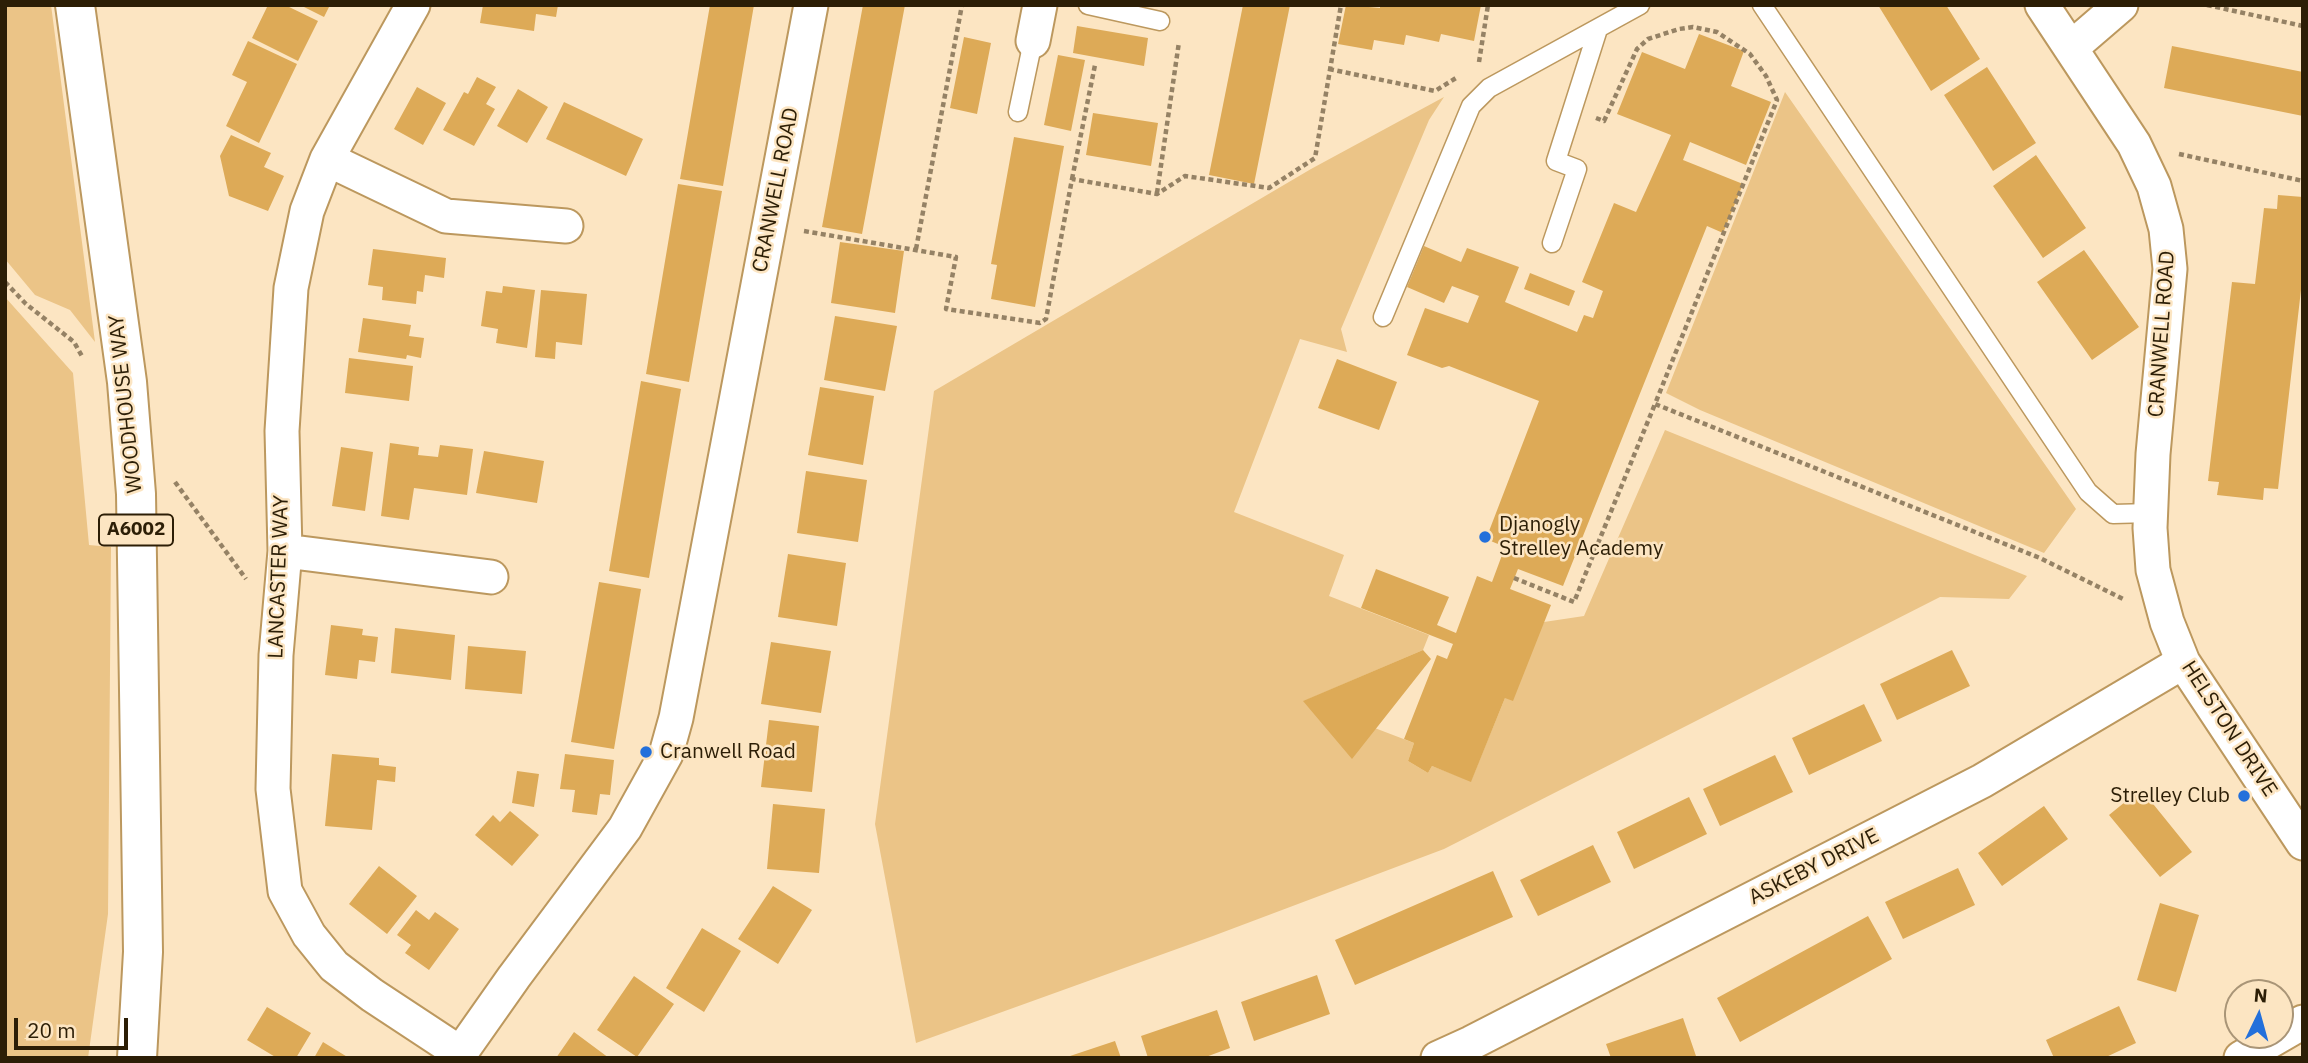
<!DOCTYPE html>
<html>
<head>
<meta charset="utf-8">
<style>
  body { margin:0 }
  #map { position:relative; width:2308px; height:1063px; overflow:hidden; background:#fce5c2; font-family:"IBM Plex Sans",sans-serif }
  canvas { display:block }
  .frame { position:absolute; inset:0; border:7px solid #2c1e06; pointer-events:none }
  .north { position:absolute; left:2224px; top:979px; width:70px; height:70px; box-sizing:border-box; background:#fce5c2; border:2px solid #a99577; border-radius:50%; rotate:5deg; font-size:19px; font-weight:700; line-height:28px; text-align:center; color:#2c1e06 }
  .north::after { content:''; display:block; margin:auto; width:24px; height:32px; background:#2370db; clip-path:polygon(50% 0,100% 100%,50% 72%,0 100%) }
  .scale { position:absolute; left:14px; top:1018px; width:114px; height:32px; box-sizing:border-box; border:4px solid #2c1e06; border-top:0; padding-left:9px; font-size:21px; line-height:24px; white-space:nowrap; color:#2c1e06; -webkit-text-stroke:5px #fce5c2; paint-order:stroke }
</style>
</head>
<body>
<div id="map">
<canvas width="2308" height="1063"></canvas>
<div class="frame"></div>
<div class="north">N</div>
<div class="scale">20 m</div>
</div>
<script>
const g = document.querySelector('canvas').getContext('2d');
g.lineJoin = 'round';
function fillPath(path, color) { g.fillStyle = color; g.fill(path, 'evenodd'); }
const toPath = rows => new Path2D(rows.map(r => 'M' + r).join(''));
function trace(path, color, width, dash) { g.strokeStyle = color; g.lineWidth = width; g.lineCap = dash ? 'butt' : 'round'; g.setLineDash(dash || []); g.stroke(path); }
function write(font, color, halo, rows, align = 'center') {
  g.font = font + ' "IBM Plex Sans",sans-serif'; g.lineWidth = 5; g.setLineDash([]); g.textBaseline = 'middle'; g.strokeStyle = halo; g.fillStyle = color; for (const [text, x, y, turn = 0] of rows) {
    g.save(); g.translate(x, y); g.rotate((+turn || 0) * Math.PI / 180); g.textAlign = isNaN(turn) ? turn : align; if (halo) g.strokeText(text, 0, 0); g.fillText(text, 0, 0); g.restore();
  }
}
const green = toPath([
  [5,5,51,5,95,342,70,310,35,295,5,259],
  [1785,92,2076,509,2044,553,1700,410,1666,393],
  [1444,97,1429,120,1341,329,1347,352,1300,339,1234,512,1344,555,1329,596,1429,635,1423,650,1304,701,1414,743,1408,761,1428,773,1432,766,1471,781,1505,698,1544,622,1584,616,1665,430,2027,576,2009,599,1940,597,1444,849,1213,936,916,1043,875,824,934,391,1311,169],
  [5,297,73,373,89,545,111,547,108,914,88,1058,5,1058]
]);
const building = toPath([
  [268,5,285,5,318,21,298,61,252,38],
  [300,5,330,5,324,17],
  [483,5,558,5,556,17,536,14,534,31,480,23],
  [710,5,754,5,723,186,680,179],
  [863,5,905,5,862,234,822,227],
  [1243,5,1290,5,1254,184,1209,175],
  [1346,5,1380,8,1380,5,1481,5,1474,41,1441,34,1439,42,1406,35,1404,45,1374,40,1372,50,1338,44],
  [1878,5,1946,5,1980,59,1931,91],
  [1077,26,1148,38,1144,66,1073,53],
  [1699,34,1744,51,1731,86,1771,102,1746,165,1690,142,1683,160,1743,184,1723,233,1707,226,1563,586,1518,569,1510,589,1551,605,1513,701,1505,698,1471,782,1432,766,1428,773,1408,761,1414,743,1404,739,1437,655,1447,659,1453,644,1361,608,1376,569,1449,597,1437,625,1456,633,1477,576,1492,582,1505,547,1486,539,1539,401,1449,366,1442,368,1407,355,1425,308,1468,323,1479,296,1452,286,1444,303,1407,287,1424,246,1461,262,1467,248,1519,267,1505,302,1577,332,1584,315,1593,318,1603,291,1582,282,1614,203,1636,212,1671,135,1617,114,1642,52,1685,69],
  [964,37,991,43,977,114,950,108],
  [248,41,297,64,259,143,226,126,247,82,232,75],
  [2172,46,2303,72,2303,116,2164,88],
  [1058,55,1085,60,1071,131,1044,125],
  [1987,67,2036,143,1993,171,1944,95],
  [477,77,496,87,486,104,495,109,474,146,443,130,464,92,468,94],
  [417,87,446,103,423,145,394,129],
  [518,89,548,107,527,143,497,126],
  [564,102,643,139,626,176,546,139],
  [1093,113,1158,123,1151,166,1086,155],
  [231,135,271,153,264,167,284,176,268,211,229,196,220,156],
  [1014,137,1064,146,1035,307,991,299,997,265,991,264],
  [2036,155,2086,228,2043,258,1993,186],
  [678,184,722,191,689,382,646,374],
  [2278,195,2303,197,2303,290,2301,290,2278,489,2264,488,2263,500,2217,495,2219,482,2208,481,2232,282,2255,284,2264,208,2277,209],
  [840,242,904,251,895,313,831,303],
  [373,249,446,258,444,278,425,275,423,292,417,291,416,304,382,300,383,287,368,285],
  [2084,250,2139,327,2092,360,2037,282],
  [1530,273,1575,291,1569,306,1524,289],
  [503,286,535,290,527,348,496,343,498,329,481,326,486,291,502,293],
  [541,290,587,294,582,345,556,342,555,359,535,357],
  [835,316,897,326,885,391,824,380],
  [363,318,411,325,409,336,424,338,421,358,407,355,406,359,358,352],
  [349,358,413,366,409,401,345,393],
  [1337,359,1397,382,1379,430,1318,408],
  [641,381,681,389,649,578,609,571],
  [820,387,874,396,863,465,808,455],
  [390,443,419,447,418,455,438,457,440,445,473,449,467,495,414,488,409,520,381,516],
  [341,447,373,452,365,511,332,506],
  [484,451,544,461,537,503,476,493],
  [806,471,867,480,858,542,797,533],
  [788,554,846,563,837,626,778,617],
  [599,582,641,589,614,749,571,742],
  [331,625,363,629,362,635,378,637,375,662,359,660,357,679,325,675],
  [395,628,455,635,451,680,391,673],
  [771,642,831,651,821,713,761,704],
  [468,646,526,651,522,694,465,689],
  [1423,650,1431,659,1352,759,1303,701],
  [1952,650,1970,686,1897,720,1880,684],
  [1864,704,1882,741,1809,775,1792,738],
  [769,720,819,726,812,792,761,787],
  [332,754,379,758,379,765,396,767,395,782,377,780,372,830,325,826],
  [565,754,614,760,610,795,600,794,597,815,572,812,575,790,560,789],
  [1775,755,1793,792,1720,826,1703,789],
  [517,771,539,774,534,807,512,803],
  [2141,789,2192,852,2160,877,2109,815],
  [1689,797,1707,834,1634,869,1617,832],
  [773,804,825,809,819,873,767,869],
  [2044,806,2068,839,2002,886,1978,853],
  [510,811,539,835,512,866,475,835,493,815,500,822],
  [1593,845,1611,882,1538,916,1520,880],
  [379,866,417,896,387,934,349,904],
  [1958,868,1975,905,1903,939,1885,902],
  [1493,871,1513,917,1355,985,1335,940],
  [773,886,812,910,778,964,738,939],
  [2160,903,2199,915,2176,992,2137,980],
  [416,910,429,920,435,912,459,929,429,970,405,953,411,945,397,935],
  [1868,916,1892,959,1740,1042,1717,998],
  [702,928,741,951,704,1012,666,988],
  [1317,975,1330,1014,1254,1041,1241,1002],
  [634,976,674,1004,637,1057,597,1030],
  [2119,1006,2136,1043,2104,1058,2054,1058,2046,1040],
  [267,1007,311,1033,296,1058,277,1058,247,1040],
  [1217,1010,1230,1048,1203,1058,1148,1058,1141,1036],
  [1683,1018,1696,1056,1611,1058,1606,1044],
  [574,1032,609,1058,556,1058],
  [1115,1041,1121,1058,1067,1058,1067,1057],
  [323,1042,349,1058,314,1058]
]);
const path = toPath([
  [2207,5,2303,26],
  [1479,62,1488,5],
  [1329,69,1435,91,1456,78],
  [1596,118,1604,121,1637,49,1648,39,1679,29,1693,27,1717,32,1750,54,1766,76,1777,100,1655,404,2040,558,2123,599],
  [2179,154,2303,181],
  [1072,179,1095,65],
  [1157,193,1179,42],
  [804,231,956,257,946,309,1040,323,1046,319,1072,179,1157,194,1185,176,1269,188,1315,158,1341,5],
  [916,249,962,5],
  [5,282,26,304,74,342,83,358],
  [175,482,246,579],
  [1514,578,1574,602,1655,404]
]);
const service = toPath([
  [1088,5,1160,21],
  [1762,5,2088,492,2113,514,2151,513],
  [1018,112,1033,41],
  [1552,243,1577,169,1556,161,1598,29],
  [1383,317,1471,106,1489,88,1640,5]
]);
const minor = toPath([
  [413,5,327,159,307,211,291,288,282,431,285,551,276,655,273,789,285,891,309,935,334,966,372,995,460,1053],
  [2042,5,2134,144,2154,186,2166,229,2170,269,2153,454,2150,528,2153,570,2167,622,2183,662,2303,843],
  [1033,41,1040,5],
  [2071,48,2121,5],
  [327,159,446,216,566,226],
  [285,551,491,577],
  [457,1058,514,977,625,828,666,754,676,718,811,5],
  [1438,1058,1471,1043,1982,781,2183,662],
  [2241,1058,2303,1022]
]);
const primary = toPath([
  [75,5,127,382,136,494,143,952,137,1058]
]);
const markers = [
  [1485,537,7,"#2370db"],
  [646,752,7,"#2370db"],
  [2244,796,7,"#2370db"]
];
const shields = [
  [136,530,74]
];
const shieldNames = [
  ["A6002",136,530]
];
const streetNames = [
  ["CRANWELL ROAD",776,190,-79],
  ["CRANWELL ROAD",2162,334,-86],
  ["WOODHOUSE WAY",126,404,-96],
  ["LANCASTER WAY",279,577,-88],
  ["HELSTON DRIVE",2229,729,57],
  ["ASKEBY DRIVE",1814,867,-27]
];
const poiNames = [
  ["Djanogly",1499,525],
  ["Strelley Academy",1499,549],
  ["Cranwell Road",660,752],
  ["Strelley Club",2230,796,"right"]
];
fillPath(green, '#ebc487');
fillPath(building, '#ddaa57');
trace(service, '#bc985e', 21);
trace(minor, '#bc985e', 37);
trace(primary, '#bc985e', 42);
trace(path, '#958265', 4.5, [5, 3.5]);
trace(service, '#fff', 18);
trace(minor, '#fff', 33);
trace(primary, '#fff', 38);
for (const [x, y, r, color] of markers) { const dot = new Path2D(); dot.arc(x, y, r, 0, 2 * Math.PI); g.fillStyle = color; g.fill(dot); trace(dot, '#fce5c2', 2.5); }
for (const [x, y, w] of shields) { const box = new Path2D(); box.roundRect(x - w / 2, y - 15.5, w, 31, 5); g.fillStyle = '#fce5c2'; g.fill(box); trace(box, '#2c1e06', 2); }
write('bold 19px', '#2c1e06', null, shieldNames);
write('21px', '#2c1e06', '#fce5c2', streetNames);
write('21px', '#2c1e06', '#fce5c2', poiNames, 'left');
</script>
</body>
</html>
